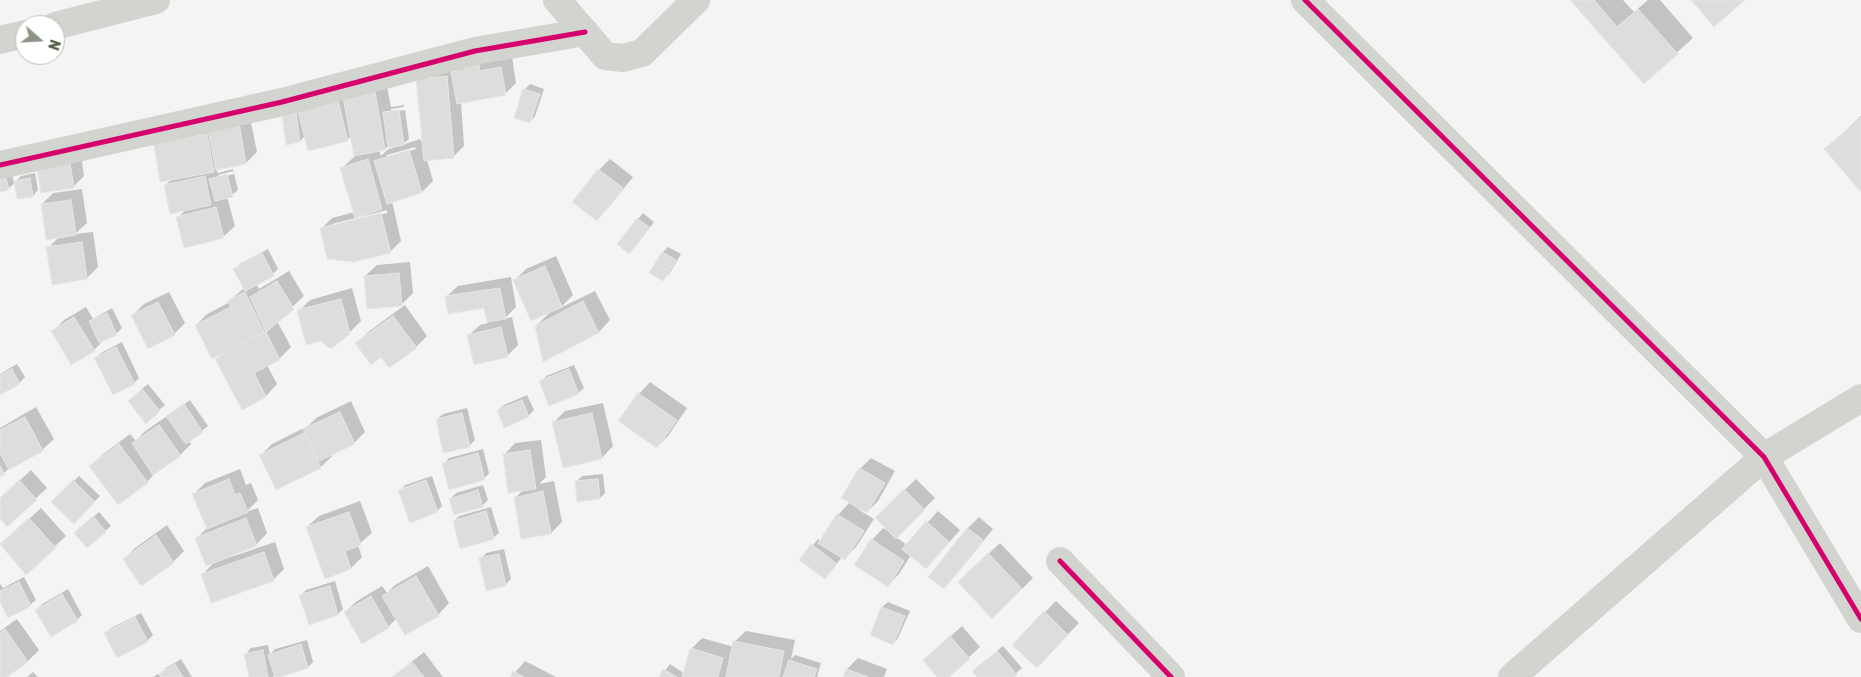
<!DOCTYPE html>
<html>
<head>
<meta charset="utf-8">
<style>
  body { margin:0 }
  #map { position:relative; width:1861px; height:677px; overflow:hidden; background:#f4f4f4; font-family:Rubik,sans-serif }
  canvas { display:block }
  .north { position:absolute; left:15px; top:15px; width:50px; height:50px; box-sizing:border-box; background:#fff; border:1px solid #bbbfb7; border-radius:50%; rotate:109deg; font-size:14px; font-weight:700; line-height:20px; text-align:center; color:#54604b }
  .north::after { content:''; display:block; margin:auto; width:18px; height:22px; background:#8c9486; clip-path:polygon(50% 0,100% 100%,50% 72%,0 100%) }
</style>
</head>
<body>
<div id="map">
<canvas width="1861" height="677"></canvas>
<div class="north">N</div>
</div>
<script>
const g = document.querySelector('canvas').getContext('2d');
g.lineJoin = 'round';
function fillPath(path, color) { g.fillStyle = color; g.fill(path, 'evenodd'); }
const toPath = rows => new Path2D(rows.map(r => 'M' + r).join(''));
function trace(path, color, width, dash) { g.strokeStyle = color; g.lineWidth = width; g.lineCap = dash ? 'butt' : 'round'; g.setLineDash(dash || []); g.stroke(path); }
const shadow = toPath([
  [1572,0,1623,0,1634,12,1648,0,1660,0,1693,38,1644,82],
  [512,57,516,83,505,94,461,102,464,146,453,157,427,160,433,181,422,192,392,201,401,241,390,252,321,229,332,218,355,212,342,168,355,156,351,136,347,140,305,136,300,141,287,143,282,108,385,76,391,107,404,105,404,107,391,109,391,112,405,110,409,139,402,145,420,139,424,146,417,79,429,68],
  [389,144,397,145,398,146,387,150,381,156,379,150,385,149],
  [415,147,416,149,387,158,387,155],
  [387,210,387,213,332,227,332,224],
  [530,84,544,89,535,116,530,122,524,90],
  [249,113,257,152,246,163,216,169,218,173,233,169,238,190,232,195,227,197,235,226,223,237,177,218,186,210,165,186,172,178,154,139],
  [233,171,234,174,218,178,218,175],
  [1861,116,1861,190,1826,149],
  [80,147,84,176,73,187,42,192],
  [610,159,633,177,608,208,597,219,599,170],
  [10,165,14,183,21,176,35,173,38,190,33,196,16,182,8,189,0,191],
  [82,189,87,223,75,234,93,232,98,267,87,278,48,248,59,237,42,204,53,193],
  [643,213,654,222,635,247,638,219],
  [668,247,681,254,669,274,663,279,651,273,663,252],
  [268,249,278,269,273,274,256,283,259,289,289,271,304,296,277,321,291,347,279,359,267,365,277,384,266,396,242,408,217,359,225,351,196,325,207,314,230,302,229,301,244,288,235,269,240,264],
  [556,256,573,295,560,308,595,291,610,320,599,332,544,360,536,326,551,311,515,280,526,269],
  [410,262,413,293,401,305,365,276,377,265],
  [511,277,516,307,504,319,512,317,518,345,507,356,468,336,480,325,488,323,485,307,446,297,458,286],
  [352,288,361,321,349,333,299,311,310,300],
  [169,292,185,323,174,334,133,315,144,304],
  [405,305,427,336,416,347,381,355,357,343,368,332],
  [86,307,93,319,112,308,122,328,116,334,105,339,94,350,53,331,64,320],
  [122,342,139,378,134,383,96,358,101,353],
  [17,364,25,377,19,383,0,394,0,374],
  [574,365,584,388,578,393,541,382,546,376],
  [650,382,687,408,668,436,657,447,620,421,639,394],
  [148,384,165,405,159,410,135,395],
  [527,395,534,410,528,416,498,410,504,405],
  [190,400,208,426,189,441,191,444,180,455,158,470,147,482,91,466,102,455,130,434,136,441,144,432],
  [351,401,365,432,354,443,331,454,332,456,321,467,277,488,261,455,272,444,308,426,316,418],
  [603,403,613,446,602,458,554,422,565,411],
  [36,407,54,439,42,450,10,468,0,476,0,428],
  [467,408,475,440,469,446,437,419,443,414],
  [541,440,546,477,539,484,554,481,562,522,551,533,522,538,515,498,523,490,504,455,515,443],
  [483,449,489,473,484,479,444,464,449,458],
  [871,458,895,471,878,501,867,512,860,508,859,510,874,519,856,547,845,558,842,557,830,572,801,560,818,539,821,542,838,515,850,502,860,469],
  [240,469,246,485,251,483,258,500,246,512,258,508,267,533,256,545,230,555,231,557,275,542,284,569,273,580,203,574,216,560,197,538,208,527,194,494,205,483],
  [31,470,47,488,7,525,0,517,0,499],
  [603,474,605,493,600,498,576,482,582,476],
  [79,476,100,496,74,523,53,502],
  [432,476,442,506,437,511,400,491,405,485],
  [916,479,935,498,896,537,907,545,938,511,960,530,937,556,911,555,899,574,888,585,872,540,883,528,890,532,876,518],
  [483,485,488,500,482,506,450,499,456,493],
  [360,501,372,533,358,545,362,557,351,568,307,527,319,516],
  [491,507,499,533,493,538,454,521,459,516],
  [41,508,66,536,26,573,1,545],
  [99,512,111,526,87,547,81,528],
  [979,517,993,529,955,576,944,587,930,577,968,528],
  [167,525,184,551,173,562,124,559,135,548],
  [1000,543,1033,578,1022,589,959,582],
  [504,549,511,579,505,585,481,559,486,553],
  [428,566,449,603,438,615,406,634,397,618,388,627,362,642,345,612,357,601,382,586,387,593,395,585],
  [24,577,36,600,30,605,0,599,0,584,3,588],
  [335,581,343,609,338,614,301,595,306,590],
  [68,589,82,615,77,620,36,610,42,604],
  [1056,601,1079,623,1048,655,1045,612],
  [888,602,910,611,898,638,893,644,872,635,882,607],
  [141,613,153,635,147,641,118,657,106,633,111,628],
  [17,619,39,650,28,661,5,677,0,677,0,631],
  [962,626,980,647,947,677,939,677,924,660],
  [746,631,795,640,791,659,795,655,821,663,817,677,728,677,728,674,725,677,660,677,670,664,684,673,691,649,702,638,734,647,734,642],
  [307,640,313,662,308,667,276,677,275,675,273,677,250,677,246,654,251,648,268,645,270,655,275,649],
  [1003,646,1022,668,1012,677,979,677,979,666],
  [424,652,443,677,392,677],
  [858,658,887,669,884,677,844,677,847,669],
  [181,659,192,677,153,677,158,674,159,675,166,668],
  [525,661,556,677,511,677],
  [33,672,38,677,27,677]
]);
const building = toPath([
  [1570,0,1594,0,1617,27,1638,9,1678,54,1644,84,1570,0],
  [1691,0,1745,0,1714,27,1691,0],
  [478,58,480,71,501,67,506,95,457,104,451,72,464,70,462,61,478,58],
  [447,76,454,158,424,161,416,79,447,76],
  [374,86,385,150,354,156,342,92,374,86],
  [523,89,540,94,530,123,514,118,523,89],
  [336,93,348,141,308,151,296,103,336,93],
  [295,105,300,142,286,145,281,108,295,105],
  [399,110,404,145,388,148,383,112,399,110],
  [1861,118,1861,192,1824,149,1861,118],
  [239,123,246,164,216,170,208,129,239,123],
  [182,133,183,138,207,134,214,172,160,182,153,139,182,133],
  [409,150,422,193,387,204,374,161,409,150],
  [69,157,74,188,41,193,36,162,69,157],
  [368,159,382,209,355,218,340,168,368,159],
  [4,169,9,190,0,192,0,170,4,169],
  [598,169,623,188,597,221,572,202,598,169],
  [227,174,233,197,215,201,209,179,227,174],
  [205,176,211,205,170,214,164,185,205,176],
  [30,178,33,197,17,199,14,181,30,178],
  [71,200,76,235,46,240,41,204,71,200],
  [216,207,224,238,184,248,176,217,216,207],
  [381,213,391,253,354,262,327,259,320,228,381,213],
  [637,218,650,228,629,254,617,244,637,218],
  [82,242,87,279,52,285,46,247,82,242],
  [662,252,676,260,663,281,649,273,662,252],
  [262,253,274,276,245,291,233,269,262,253],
  [545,266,562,307,531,321,513,280,545,266],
  [399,273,402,306,367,309,364,276,399,273],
  [277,281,294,309,266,332,250,297,277,281],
  [500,288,506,319,487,322,484,308,448,314,445,296,500,288],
  [245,292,264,332,212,359,195,325,231,307,227,301,245,292],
  [341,299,350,334,331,349,320,341,306,345,297,310,341,299],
  [583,301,599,333,543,362,535,326,583,301],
  [158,302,175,335,148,349,131,315,158,302],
  [107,313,117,335,99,343,89,321,107,313],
  [393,316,417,348,389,368,381,357,371,365,355,343,393,316],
  [74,317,95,351,71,365,51,331,74,317],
  [501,327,508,357,474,365,467,335,501,327],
  [266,332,280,360,254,373,266,397,242,410,215,359,266,332],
  [116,347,135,384,113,395,94,358,116,347],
  [12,369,20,384,0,395,0,375,12,369],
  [569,369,579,394,549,406,539,381,569,369],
  [142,389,160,411,146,424,128,401,142,389],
  [638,393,677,420,657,448,618,421,638,393],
  [522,400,529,417,504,428,497,410,522,400],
  [184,404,203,432,186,444,166,416,184,404],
  [340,412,355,444,319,461,303,429,340,412],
  [462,413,470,447,443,453,436,419,462,413],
  [592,413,602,459,563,468,552,422,592,413],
  [25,417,43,451,9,470,0,453,0,430,25,417],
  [159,425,181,456,153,475,132,443,159,425],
  [304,433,321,468,276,490,259,455,304,433],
  [119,444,148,483,118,505,89,466,119,444],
  [530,450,536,489,508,493,503,454,530,450],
  [478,453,485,480,449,490,442,463,478,453],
  [0,466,5,475,0,477,0,466],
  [859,468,885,483,867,513,841,498,859,468],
  [229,479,235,495,240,493,248,512,207,529,192,494,229,479],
  [598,479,600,499,577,502,575,481,598,479],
  [19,480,37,500,7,527,0,519,0,498,19,480],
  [73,480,95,502,74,524,51,502,73,480],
  [426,480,438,512,410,523,398,490,426,480],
  [904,489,925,510,896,539,875,518,904,489],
  [478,490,483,507,454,515,449,499,478,490],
  [543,491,551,534,521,539,514,498,543,491],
  [486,511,494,539,460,549,453,521,486,511],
  [349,512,361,545,345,551,351,569,325,579,306,527,349,512],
  [837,514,864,531,845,560,818,543,837,514],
  [93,516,106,532,87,548,74,533,93,516],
  [29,518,56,548,26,575,0,544,29,518],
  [246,518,257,546,206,566,195,538,246,518],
  [926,521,949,542,926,569,902,549,926,521],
  [967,528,983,540,944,589,928,577,967,528],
  [156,535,174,563,141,586,123,559,156,535],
  [871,539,904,561,888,587,854,565,871,539],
  [811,544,837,564,825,579,799,560,811,544],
  [264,552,274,581,211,603,201,574,264,552],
  [988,553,1022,589,992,619,958,582,988,553],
  [499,554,506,586,486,591,479,558,499,554],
  [416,576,439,616,405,635,382,596,416,576],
  [19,582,31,606,8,618,0,602,0,591,19,582],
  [330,586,338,615,309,625,299,595,330,586],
  [62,594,78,621,51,637,35,610,62,594],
  [371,596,389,628,362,644,344,612,371,596],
  [881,607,905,616,893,645,870,635,881,607],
  [1044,611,1068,635,1037,668,1012,645,1044,611],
  [135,617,148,642,117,658,104,633,135,617],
  [5,629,28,662,7,677,0,677,0,633,5,629],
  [950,636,970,659,949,677,937,677,923,660,950,636],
  [733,641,784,651,779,677,726,677,733,641],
  [301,644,308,668,281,677,275,677,268,655,301,644],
  [690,648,723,658,718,677,682,677,690,648],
  [263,650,268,677,249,677,244,654,263,650],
  [997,651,1017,675,1014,677,977,677,972,671,997,651],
  [789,660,817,669,814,677,783,677,789,660],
  [412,662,424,677,393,677,412,662],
  [175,664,183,677,161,677,159,674,175,664],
  [663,669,677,677,659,677,663,669],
  [846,669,868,677,843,677,846,669],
  [513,671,524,677,510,677,513,671]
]);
const minor = toPath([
  [557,0,605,56,623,58,642,53,696,0],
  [1305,0,1764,457,1861,619],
  [55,26,156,0],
  [0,40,25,34],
  [0,165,282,102,475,51,585,32],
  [1060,561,1171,677],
  [1512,677,1764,457,1861,398]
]);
const cycleway = toPath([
  [1305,0,1764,457,1861,619],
  [0,165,282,102,475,51,585,32],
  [1060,561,1171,677]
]);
fillPath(shadow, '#0003');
fillPath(building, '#dcdedb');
trace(building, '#e6e7e5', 1);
trace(minor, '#d2d4d0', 28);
trace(cycleway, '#d6006c', 5);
</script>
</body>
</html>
